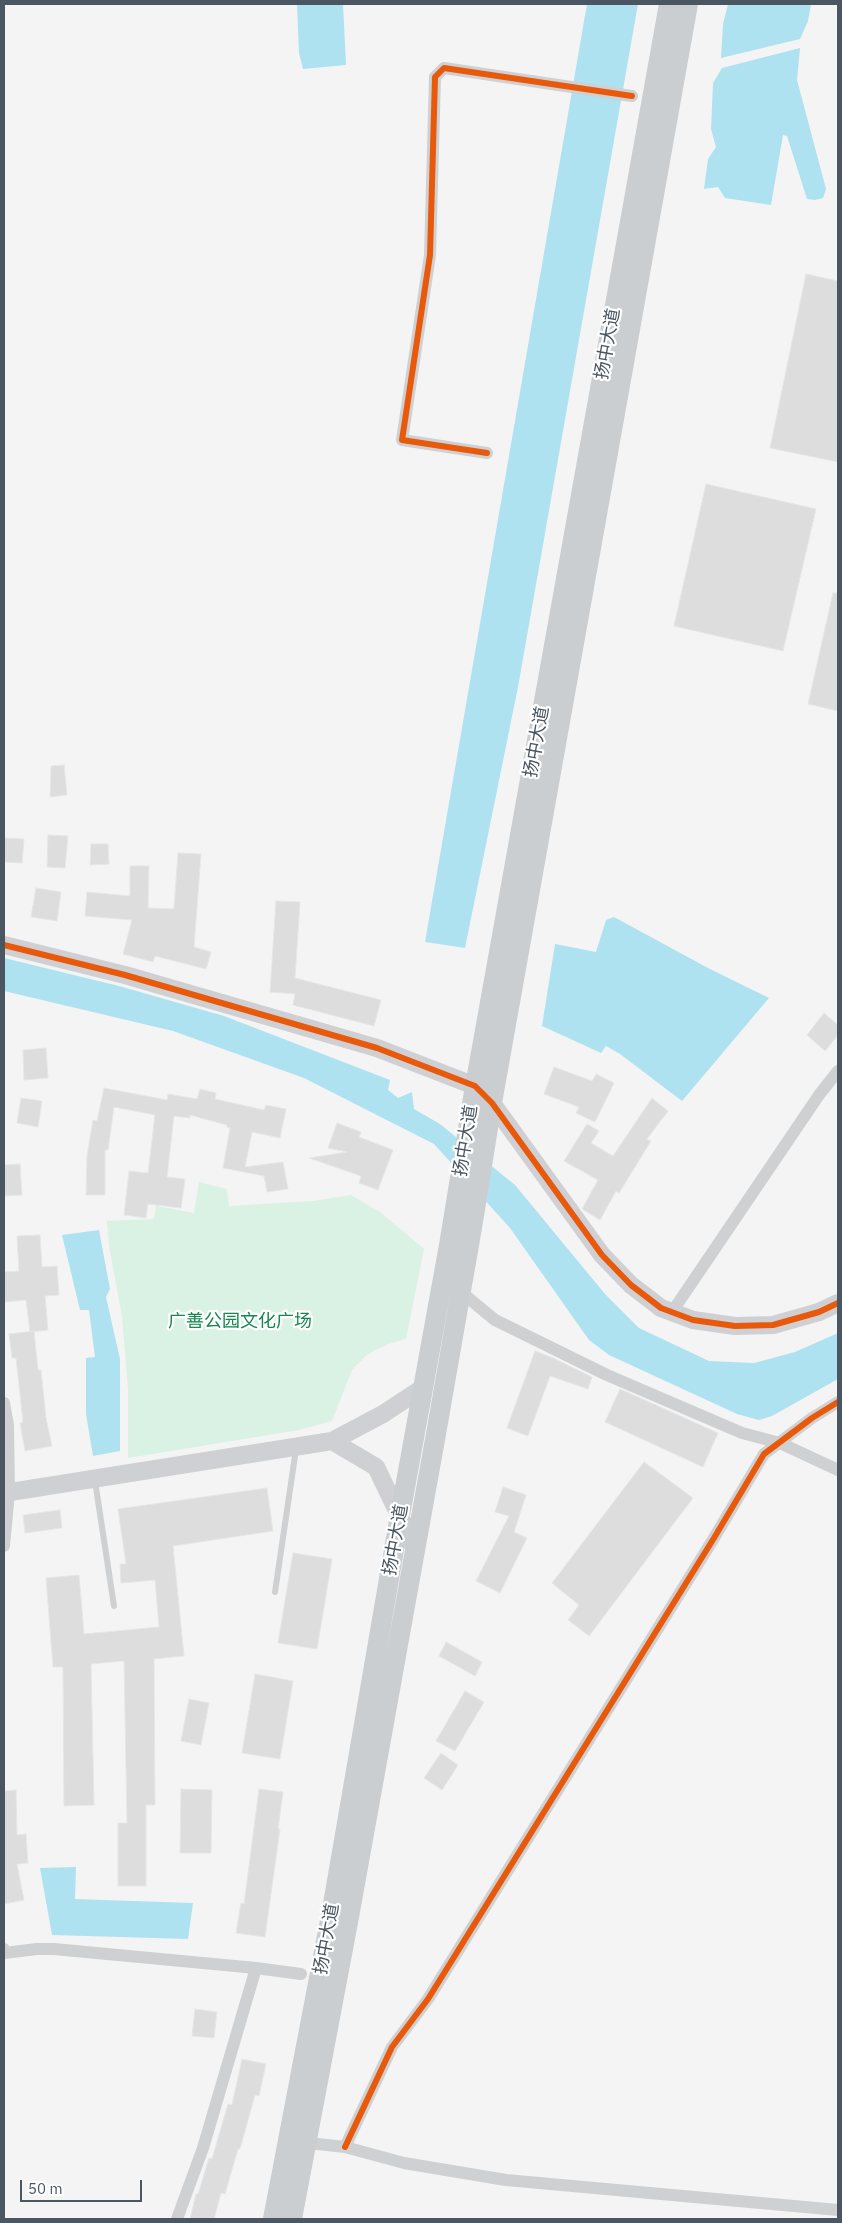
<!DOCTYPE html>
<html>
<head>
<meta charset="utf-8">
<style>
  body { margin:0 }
  #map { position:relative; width:842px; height:2223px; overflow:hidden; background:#f4f4f4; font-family:"IBM Plex Sans",sans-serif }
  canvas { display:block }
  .frame { position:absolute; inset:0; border:5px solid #4a5661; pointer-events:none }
  .scale { position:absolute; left:20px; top:2180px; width:122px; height:22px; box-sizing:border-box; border:2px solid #4a5661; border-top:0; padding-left:6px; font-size:15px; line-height:18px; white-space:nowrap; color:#4a5661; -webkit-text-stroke:4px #fff; paint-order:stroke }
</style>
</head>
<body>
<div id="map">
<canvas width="842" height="2223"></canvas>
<div class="frame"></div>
<div class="scale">50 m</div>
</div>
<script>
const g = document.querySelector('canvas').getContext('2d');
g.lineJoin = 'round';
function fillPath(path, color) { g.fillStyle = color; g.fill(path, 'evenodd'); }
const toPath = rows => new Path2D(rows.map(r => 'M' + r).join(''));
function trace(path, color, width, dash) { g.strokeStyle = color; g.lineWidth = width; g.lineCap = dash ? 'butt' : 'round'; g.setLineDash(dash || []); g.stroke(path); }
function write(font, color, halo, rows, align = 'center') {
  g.font = font + ' "IBM Plex Sans","Noto Sans SC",sans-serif'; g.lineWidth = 4.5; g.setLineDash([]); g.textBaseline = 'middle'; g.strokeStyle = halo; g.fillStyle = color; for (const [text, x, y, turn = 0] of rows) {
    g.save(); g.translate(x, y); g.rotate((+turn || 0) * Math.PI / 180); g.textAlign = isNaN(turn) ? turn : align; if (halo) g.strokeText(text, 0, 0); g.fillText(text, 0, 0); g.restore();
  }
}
const green = toPath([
  [199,1182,227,1189,229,1206,313,1201,351,1195,380,1212,424,1249,406,1339,388,1344,368,1354,352,1370,332,1421,299,1430,128,1458,128,1389,122,1317,109,1246,107,1221,154,1219,156,1206,194,1213]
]);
const water = toPath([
  [297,4,343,4,346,65,303,69,299,53],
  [587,4,638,4,518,687,465,948,425,942],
  [728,4,811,4,808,21,800,39,721,58,723,24],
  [800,48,797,80,826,189,823,198,815,200,807,199,787,136,783,135,771,205,725,198,718,187,704,189,708,159,716,147,711,129,713,83,722,68],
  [614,917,708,968,769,998,682,1101,620,1054,606,1046,601,1053,542,1026,555,944,596,952,606,920],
  [4,958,119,986,224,1016,390,1080,388,1090,398,1098,412,1092,414,1109,440,1124,515,1185,605,1294,639,1328,709,1361,754,1363,795,1352,838,1333,838,1379,772,1416,759,1420,737,1414,609,1355,589,1340,510,1228,434,1144,304,1078,173,1031,4,991],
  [99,1230,110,1289,106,1297,120,1359,120,1451,93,1456,86,1414,86,1358,95,1357,89,1310,80,1310,62,1235],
  [76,1867,75,1899,193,1903,188,1939,52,1935,40,1868]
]);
const building = toPath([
  [806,274,838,281,838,462,770,448,806,274],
  [706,484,816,509,783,651,674,626,706,484],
  [833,593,838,593,838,711,808,704,833,593],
  [64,765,67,795,50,797,51,766,64,765],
  [48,835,68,836,65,868,47,867,48,835],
  [4,838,24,839,22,863,4,862,4,838],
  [91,844,108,844,109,864,90,865,91,844],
  [178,853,201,854,194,947,211,952,206,969,155,956,153,962,123,954,132,920,85,916,87,892,130,896,130,866,149,866,148,908,174,909,178,853],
  [36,888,61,892,57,921,31,917,36,888],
  [276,901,300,902,295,978,381,1000,374,1026,293,1005,295,994,270,992,276,901],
  [824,1013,838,1025,838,1035,825,1051,807,1035,824,1013],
  [46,1048,48,1078,24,1080,23,1050,46,1048],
  [554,1067,592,1081,596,1074,614,1083,595,1122,576,1113,579,1107,544,1094,554,1067],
  [104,1088,167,1100,168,1094,197,1099,200,1089,216,1093,215,1099,264,1110,266,1105,286,1109,280,1138,252,1132,245,1167,283,1162,288,1189,267,1192,264,1176,223,1168,230,1128,227,1127,227,1125,190,1115,190,1118,174,1116,167,1177,185,1179,181,1208,148,1204,146,1218,124,1215,129,1171,148,1173,155,1115,114,1107,108,1150,105,1150,105,1195,86,1195,87,1156,93,1120,97,1121,104,1088],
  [21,1098,42,1101,38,1127,17,1123,21,1098],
  [652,1098,668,1111,647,1139,651,1141,619,1193,616,1191,600,1220,582,1209,598,1180,564,1161,587,1124,599,1131,591,1143,613,1156,652,1098],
  [337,1123,361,1132,359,1137,393,1150,378,1190,359,1183,361,1176,309,1158,347,1152,328,1148,337,1123],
  [20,1164,22,1195,4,1196,4,1165,20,1164],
  [40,1235,42,1267,57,1266,59,1295,45,1296,48,1330,30,1332,26,1300,4,1302,4,1272,19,1271,17,1236,40,1235],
  [34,1331,38,1370,41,1370,46,1418,52,1446,25,1451,20,1423,23,1422,16,1358,12,1358,9,1334,34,1331],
  [535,1351,553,1358,592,1377,588,1389,550,1376,528,1436,507,1428,535,1351],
  [620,1389,718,1433,703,1467,605,1422,620,1389],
  [644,1462,693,1498,589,1636,568,1620,579,1605,552,1583,644,1462],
  [503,1487,526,1495,514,1532,527,1538,500,1593,476,1581,509,1516,495,1512,503,1487],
  [267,1488,273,1531,173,1546,184,1656,154,1659,155,1805,146,1805,146,1886,118,1886,118,1823,127,1823,124,1661,91,1664,94,1805,64,1806,63,1667,53,1667,46,1578,79,1575,84,1634,159,1627,155,1580,121,1583,120,1564,126,1564,118,1509,267,1488],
  [60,1510,62,1528,25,1533,23,1515,60,1510],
  [293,1553,332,1559,317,1649,278,1643,293,1553],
  [446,1642,482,1662,475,1676,439,1656,446,1642],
  [255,1674,293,1681,280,1759,242,1753,255,1674],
  [465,1691,484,1702,455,1751,436,1741,465,1691],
  [189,1699,209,1703,201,1745,181,1741,189,1699],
  [441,1753,458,1765,442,1790,424,1778,441,1753],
  [181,1789,212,1790,211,1853,180,1853,181,1789],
  [259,1789,283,1792,278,1829,280,1829,265,1937,236,1933,241,1903,244,1904,259,1789],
  [16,1790,17,1835,26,1834,28,1863,17,1864,24,1900,4,1904,4,1791,16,1790],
  [195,2009,217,2012,214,2038,192,2036,195,2009],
  [242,2059,266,2064,259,2096,255,2095,240,2149,238,2149,225,2194,221,2193,214,2219,190,2219,196,2194,198,2194,209,2158,212,2159,228,2104,232,2105,242,2059]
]);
const lane = toPath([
  [95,1481,114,1606],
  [275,1592,296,1449]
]);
const street = toPath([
  [487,453,402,440,430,255,435,77,444,68,632,96],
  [461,1292,495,1320,607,1375,742,1433,780,1443,838,1470],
  [672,1312,819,1095,838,1071],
  [4,1403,8,1425,9,1493,4,1546],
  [4,1949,4,1953,37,1949,54,1949,256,1968,301,1974],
  [308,2143,345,2147,404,2163,506,2180,838,2210],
  [345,2147,392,2047,428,1999,714,1538,764,1454,812,1418,838,1402],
  [177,2219,203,2148,256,1968]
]);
const secondary = toPath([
  [4,945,125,975,377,1048,475,1086,492,1103,602,1255,631,1285,661,1308,693,1320,735,1326,773,1325,819,1312,838,1303],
  [332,1441,376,1467,414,1546],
  [4,1493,332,1441,383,1414,424,1387]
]);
const primary = toPath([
  [273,2219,332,1910,400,1515,449,1245,475,1086,669,4],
  [292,2219,349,1917,436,1434,473,1222,492,1103,688,4]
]);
const cycleway = toPath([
  [487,453,402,440,430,255,435,77,444,68,632,96],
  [4,945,125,975,377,1048,475,1086,492,1103,602,1255,631,1285,661,1308,693,1320,735,1326,773,1325,819,1312,838,1303],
  [345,2147,392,2047,428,1999,714,1538,764,1454,812,1418,838,1402]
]);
const streetNames = [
  ["扬中大道",608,344,-80],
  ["扬中大道",537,742,-80],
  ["扬中大道",466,1141,-81],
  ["扬中大道",396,1540,-80],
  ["扬中大道",327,1939,-80]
];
const parkNames = [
  ["广善公园文化广场",240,1322]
];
fillPath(green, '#d9f2e3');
fillPath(water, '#aee2f0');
fillPath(building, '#ddddde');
trace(building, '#e5e6e7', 1);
trace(lane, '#ced0d2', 6);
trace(street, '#ced0d2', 12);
trace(secondary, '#ced0d4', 18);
trace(primary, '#caced1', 20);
trace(cycleway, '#e8590c', 6);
write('18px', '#4a5661', '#fff', streetNames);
write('18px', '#17864f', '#fff', parkNames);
</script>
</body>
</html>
